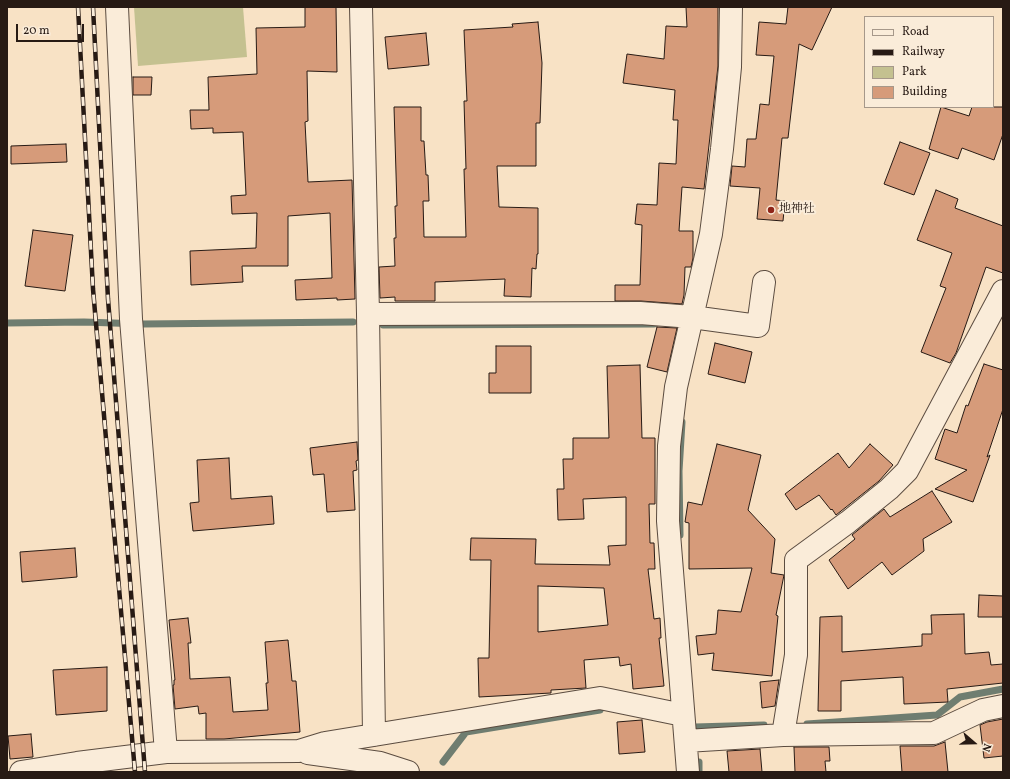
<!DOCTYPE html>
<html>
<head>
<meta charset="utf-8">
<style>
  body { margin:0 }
  #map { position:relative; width:1010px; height:779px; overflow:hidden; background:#f8e2c5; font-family:Vollkorn,serif }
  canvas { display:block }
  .frame { position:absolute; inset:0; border:8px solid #271a14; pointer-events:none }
  .legend { position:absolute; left:864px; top:16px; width:130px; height:92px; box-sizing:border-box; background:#faecd9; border:1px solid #a6988a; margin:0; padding:5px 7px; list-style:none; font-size:12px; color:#271a14 }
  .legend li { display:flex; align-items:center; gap:8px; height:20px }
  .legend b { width:20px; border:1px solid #a6988a }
  .north { position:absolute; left:954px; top:723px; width:40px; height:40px; -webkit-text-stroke:3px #faecd9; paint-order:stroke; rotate:110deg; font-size:11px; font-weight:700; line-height:16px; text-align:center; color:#271a14 }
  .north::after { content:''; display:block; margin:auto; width:14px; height:18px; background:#271a14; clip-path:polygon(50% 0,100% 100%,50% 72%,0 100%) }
  .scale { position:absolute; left:16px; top:24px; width:68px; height:18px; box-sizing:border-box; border:2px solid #271a14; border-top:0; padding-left:5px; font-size:12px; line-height:14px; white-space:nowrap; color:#271a14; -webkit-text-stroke:3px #faecd9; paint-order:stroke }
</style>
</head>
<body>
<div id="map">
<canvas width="1010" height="779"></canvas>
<div class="frame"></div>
<ul class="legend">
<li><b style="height:5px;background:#faecd9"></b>Road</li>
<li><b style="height:5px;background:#271a14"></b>Railway</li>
<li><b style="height:11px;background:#c4c190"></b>Park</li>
<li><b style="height:11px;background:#d69b7a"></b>Building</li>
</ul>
<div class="north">N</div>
<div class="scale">20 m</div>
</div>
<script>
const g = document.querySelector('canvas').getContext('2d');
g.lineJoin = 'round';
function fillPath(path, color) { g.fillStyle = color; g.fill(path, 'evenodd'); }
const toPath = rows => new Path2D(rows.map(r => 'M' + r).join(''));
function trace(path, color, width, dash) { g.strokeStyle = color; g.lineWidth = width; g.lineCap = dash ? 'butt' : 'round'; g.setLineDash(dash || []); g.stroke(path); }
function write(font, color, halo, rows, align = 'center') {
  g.font = font + ' Vollkorn,"Noto Serif JP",serif'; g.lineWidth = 4; g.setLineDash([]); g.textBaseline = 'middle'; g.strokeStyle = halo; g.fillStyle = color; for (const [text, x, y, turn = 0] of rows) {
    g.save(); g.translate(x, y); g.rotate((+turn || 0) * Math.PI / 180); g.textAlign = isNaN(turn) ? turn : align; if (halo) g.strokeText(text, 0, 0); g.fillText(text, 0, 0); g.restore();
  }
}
const green = toPath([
  [134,7,243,7,247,57,138,66]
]);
const stream = toPath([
  [7,323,84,322,142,324,353,322],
  [383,325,654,324],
  [680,535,679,471,682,422],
  [807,724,937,715,960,697,1003,689],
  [695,727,764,725],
  [443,762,466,732,600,710],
  [699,762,699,772]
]);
const building = toPath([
  [305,7,336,7,337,72,307,71,308,121,305,122,308,182,352,180,355,299,337,300,337,298,296,300,295,280,332,278,330,213,288,216,288,266,242,266,243,282,191,285,190,251,256,248,257,213,232,214,231,196,246,195,243,132,213,133,213,128,191,129,190,110,209,110,208,77,257,74,256,28,305,27,305,7],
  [686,7,718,7,718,66,704,189,682,187,679,231,693,231,693,258,691,267,685,267,684,295,682,304,641,301,615,301,615,285,640,285,642,225,635,224,637,204,657,205,659,163,676,164,678,120,673,120,675,90,623,83,627,54,664,59,666,26,687,27,686,7],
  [788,7,832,7,812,50,799,44,788,138,782,138,776,200,785,201,783,221,757,219,760,188,730,186,732,166,745,167,747,139,756,139,760,104,769,105,774,56,756,55,759,22,786,24,788,7],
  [538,22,542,63,540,123,536,123,536,166,497,166,499,207,538,208,538,254,537,254,536,269,532,268,531,297,504,296,505,279,435,282,435,301,395,301,395,297,380,298,379,267,395,266,394,238,396,238,395,206,397,206,394,107,421,107,421,141,424,141,426,175,428,175,429,201,423,201,424,237,466,237,464,169,466,169,464,101,467,101,464,30,513,27,512,24,538,22],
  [426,33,429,65,388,69,385,37,426,33],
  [133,77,152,77,151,95,133,95,133,77],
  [941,107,969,116,972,107,1003,107,1003,134,994,160,962,148,958,159,929,149,941,107],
  [900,142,930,153,914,195,884,184,900,142],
  [66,144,67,162,11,164,11,146,66,144],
  [936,190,958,199,955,208,1003,226,1003,273,986,267,956,353,950,363,921,352,946,288,940,286,952,253,917,240,936,190],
  [33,230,73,235,65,291,25,286,33,230],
  [657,327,677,328,667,372,647,367,657,327],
  [715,343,752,352,745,383,708,374,715,343],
  [496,346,531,346,531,393,489,393,489,373,496,373,496,346],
  [984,364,1003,370,1003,409,987,457,990,455,973,502,935,489,967,470,935,459,945,429,957,433,966,405,968,406,984,364],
  [640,365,642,438,655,438,655,504,649,504,650,543,654,543,655,569,648,569,654,619,660,618,661,638,659,638,664,686,633,689,631,664,620,666,619,657,584,660,586,688,551,690,551,693,479,697,478,658,489,658,491,560,470,560,471,538,536,539,535,564,610,565,608,546,626,545,626,497,583,499,584,519,558,520,557,489,564,489,563,459,573,459,573,438,609,438,607,366,640,365],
  [538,586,604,588,608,625,538,632,538,586],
  [357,442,358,460,356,461,357,470,353,471,355,510,327,512,324,474,313,475,310,448,357,442],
  [717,444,761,455,748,510,775,539,771,573,784,575,776,615,778,616,772,676,712,670,714,653,698,655,696,636,716,634,718,610,741,612,752,568,689,569,689,523,685,522,688,502,702,505,717,444],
  [870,444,893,465,879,481,836,515,832,509,831,510,819,495,796,510,785,494,838,453,849,468,870,444],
  [229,458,231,499,272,496,274,524,193,531,190,503,199,502,197,460,229,458],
  [932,491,952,522,923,539,924,551,892,575,882,562,848,589,829,560,855,539,852,535,884,509,890,517,932,491],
  [75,548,77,577,22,582,20,552,75,548],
  [979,595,1003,596,1003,617,978,617,979,595],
  [964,614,965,654,989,652,991,665,1003,664,1003,683,947,689,948,702,904,704,903,677,841,681,841,711,818,711,820,617,842,616,842,652,922,646,922,634,932,634,931,615,964,614],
  [188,618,191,643,188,643,190,679,230,677,233,712,268,710,266,683,268,683,265,642,288,640,292,681,296,681,300,732,224,739,206,739,206,713,199,714,198,706,175,709,173,685,174,685,174,680,175,680,169,620,188,618],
  [107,667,107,711,56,715,53,670,107,667],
  [779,680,775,706,762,708,760,682,779,680],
  [1003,719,1003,756,984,758,980,725,987,722,1003,719],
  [642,720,645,752,619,754,617,722,642,720],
  [31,734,33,757,10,759,8,736,31,734],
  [945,742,948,772,902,772,900,746,934,746,945,742],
  [794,747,829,747,830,761,825,761,826,772,795,772,794,747],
  [760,749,762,772,729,772,727,751,760,749]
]);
const street = toPath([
  [117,7,131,319,166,752],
  [361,7,368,314,374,735],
  [368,314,640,313,692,317,758,326,764,282],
  [783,735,796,655,796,560,848,522,889,489,907,471,1003,291],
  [686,741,783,735,934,733,983,710,1003,706],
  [308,753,380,763,408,772],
  [21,772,77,763,166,752,299,751,325,743,600,698,683,715],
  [688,772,668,521,669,446,676,387,711,234,722,149,730,67,731,7]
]);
const rail = toPath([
  [78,7,93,289,135,772],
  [93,7,108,299,145,772]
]);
const markers = [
  [771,210,4,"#8f2418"]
];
const poiNames = [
  ["地神社",779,210]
];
fillPath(green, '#c4c190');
trace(stream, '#6f7d70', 7);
fillPath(building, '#d69b7a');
trace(building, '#271a14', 1);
trace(street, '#5b4c40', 24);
trace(street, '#faecd9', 22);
trace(rail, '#271a14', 4.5);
trace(rail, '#faecd9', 3, [9]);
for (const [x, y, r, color] of markers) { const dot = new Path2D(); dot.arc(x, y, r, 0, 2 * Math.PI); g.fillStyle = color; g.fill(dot); trace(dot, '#faecd9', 1.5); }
write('12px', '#271a14', '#faecd9', poiNames, 'left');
</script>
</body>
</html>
